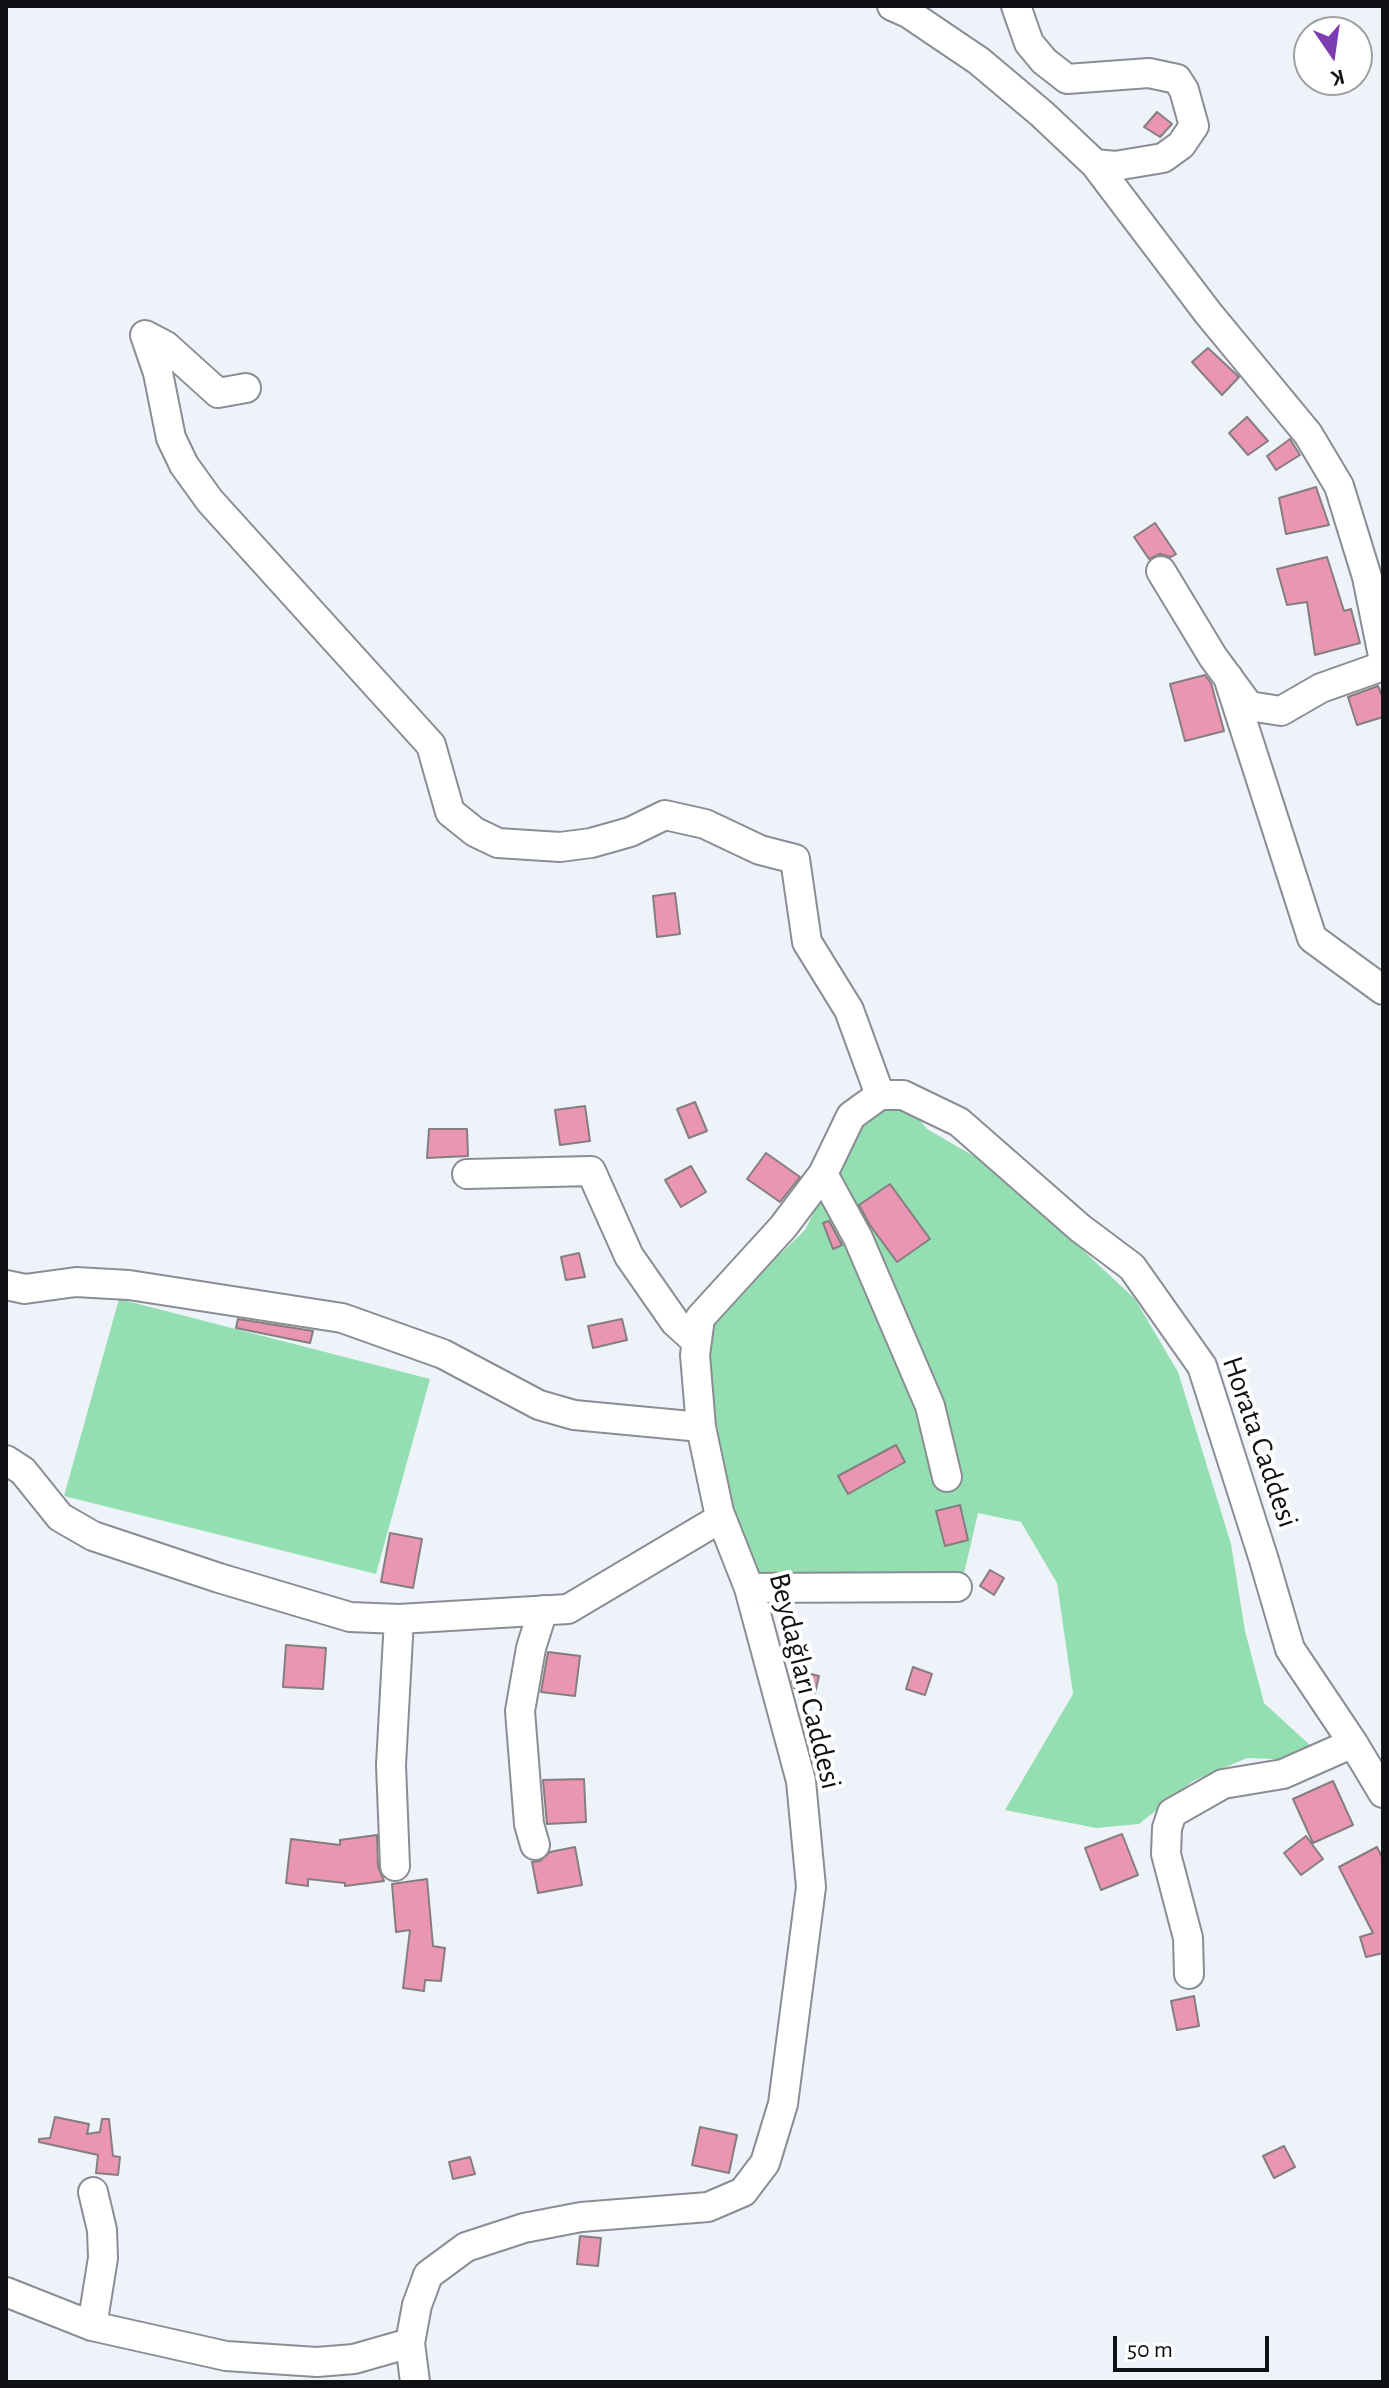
<!DOCTYPE html>
<html>
<head>
<meta charset="utf-8">
<style>
  body { margin:0 }
  #map { position:relative; width:1389px; height:2388px; overflow:hidden; background:#eef2f9; font-family:"Alegreya Sans",sans-serif }
  canvas { display:block }
  .frame { position:absolute; inset:0; border:8px solid #101114; pointer-events:none }
  .north { position:absolute; left:1293px; top:16px; width:80px; height:80px; box-sizing:border-box; background:#fff; border:2px solid #9fa0a1; border-radius:50%; rotate:167deg; font-size:22px; font-weight:700; line-height:32px; text-align:center; color:#101114 }
  .north::after { content:''; display:block; margin:auto; width:28px; height:36px; background:#7d3db2; clip-path:polygon(50% 0,100% 100%,50% 72%,0 100%) }
  .scale { position:absolute; left:1113px; top:2336px; width:156px; height:36px; box-sizing:border-box; border:4px solid #101114; border-top:0; padding-left:10px; font-size:24px; line-height:28px; white-space:nowrap; color:#101114; -webkit-text-stroke:6px #fff; paint-order:stroke }
</style>
</head>
<body>
<div id="map">
<canvas width="1389" height="2388"></canvas>
<div class="frame"></div>
<div class="north">K</div>
<div class="scale">50 m</div>
</div>
<script>
const g = document.querySelector('canvas').getContext('2d');
g.lineJoin = 'round';
function fillPath(path, color) { g.fillStyle = color; g.fill(path, 'evenodd'); }
const toPath = rows => new Path2D(rows.map(r => 'M' + r).join(''));
function trace(path, color, width, dash) { g.strokeStyle = color; g.lineWidth = width; g.lineCap = dash ? 'butt' : 'round'; g.setLineDash(dash || []); g.stroke(path); }
function write(font, color, halo, rows, align = 'center') {
  g.font = font + ' "Alegreya Sans",sans-serif'; g.lineWidth = 8; g.setLineDash([]); g.textBaseline = 'middle'; g.strokeStyle = halo; g.fillStyle = color; for (const [text, x, y, turn = 0] of rows) {
    g.save(); g.translate(x, y); g.rotate((+turn || 0) * Math.PI / 180); g.textAlign = isNaN(turn) ? turn : align; if (halo) g.strokeText(text, 0, 0); g.fillText(text, 0, 0); g.restore();
  }
}
const green = toPath([
  [893,1104,911,1110,927,1129,996,1169,1135,1299,1178,1372,1231,1544,1245,1631,1264,1703,1312,1747,1300,1760,1247,1758,1193,1781,1139,1824,1096,1828,1005,1810,1073,1694,1057,1583,1021,1522,978,1513,963,1578,760,1577,735,1523,705,1361,713,1319,805,1230,819,1202,844,1166,859,1122],
  [119,1299,430,1379,376,1574,64,1496]
]);
const building = toPath([
  [1157,112,1172,124,1160,137,1144,127,1157,112],
  [1208,348,1239,377,1222,395,1192,362,1208,348],
  [1247,417,1268,441,1248,455,1229,433,1247,417],
  [1290,439,1300,455,1276,470,1267,456,1290,439],
  [1316,487,1329,525,1286,534,1279,498,1316,487],
  [1155,523,1176,554,1171,557,1160,554,1149,559,1134,537,1155,523],
  [1327,557,1344,611,1351,609,1360,643,1315,655,1307,602,1287,605,1277,569,1327,557],
  [1205,675,1211,683,1224,731,1185,741,1170,684,1205,675],
  [1378,686,1383,698,1383,717,1357,725,1348,697,1378,686],
  [675,893,680,934,657,937,653,896,675,893],
  [695,1102,707,1131,689,1138,677,1109,695,1102],
  [585,1106,590,1141,560,1145,555,1110,585,1106],
  [429,1129,467,1129,468,1156,427,1158,429,1129],
  [766,1153,800,1177,780,1202,747,1179,766,1153],
  [691,1166,706,1192,681,1207,665,1180,691,1166],
  [890,1184,930,1239,897,1262,870,1225,859,1205,890,1184],
  [829,1221,842,1245,833,1249,823,1223,829,1221],
  [579,1253,585,1277,566,1280,561,1257,579,1253],
  [238,1319,313,1331,310,1343,236,1328,238,1319],
  [622,1319,627,1340,593,1348,588,1326,622,1319],
  [896,1445,905,1462,848,1494,838,1476,896,1445],
  [960,1505,968,1540,945,1546,936,1511,960,1505],
  [390,1533,422,1539,413,1588,381,1582,390,1533],
  [990,1570,1004,1578,994,1595,980,1586,990,1570],
  [286,1645,326,1648,323,1689,283,1687,286,1645],
  [548,1652,580,1656,575,1696,541,1692,548,1652],
  [913,1667,932,1674,925,1695,906,1689,913,1667],
  [795,1670,819,1676,815,1693,794,1688,792,1682,795,1670],
  [584,1779,586,1822,547,1824,543,1780,584,1779],
  [1333,1781,1353,1825,1313,1843,1293,1799,1333,1781],
  [1122,1834,1138,1875,1101,1890,1085,1848,1122,1834],
  [377,1835,378,1867,384,1881,345,1886,345,1883,308,1879,308,1886,286,1883,291,1839,340,1845,340,1840,377,1835],
  [1306,1836,1323,1859,1301,1875,1284,1853,1306,1836],
  [575,1847,582,1885,538,1893,532,1862,540,1861,550,1852,575,1847],
  [1377,1847,1383,1859,1383,1953,1366,1957,1360,1937,1373,1933,1339,1867,1377,1847],
  [427,1879,433,1946,445,1948,441,1981,425,1980,424,1991,403,1988,410,1930,396,1932,392,1884,427,1879],
  [1194,1996,1199,2026,1177,2030,1171,2001,1194,1996],
  [55,2117,89,2124,87,2134,100,2132,102,2119,109,2119,113,2156,120,2157,118,2175,96,2173,98,2155,39,2142,39,2139,50,2138,55,2117],
  [700,2127,737,2135,729,2173,692,2165,700,2127],
  [1284,2146,1295,2167,1274,2178,1263,2156,1284,2146],
  [470,2157,475,2174,453,2179,449,2162,470,2157],
  [580,2236,601,2238,598,2266,577,2264,580,2236]
]);
const minor = toPath([
  [892,6,908,13,979,61,1042,114,1095,164,1115,166,1163,158,1181,145,1194,126,1184,90,1177,79,1149,73,1067,79,1044,61,1029,43,1016,6],
  [1095,164,1208,313,1308,434,1339,486,1367,577,1383,656],
  [246,388,218,393,166,346,145,335,158,373,171,438,184,465,210,501,431,745,450,812,475,832,498,843,560,847,591,843,630,832,665,815,705,824,760,850,795,859,807,942,849,1010,880,1095],
  [1161,571,1213,657,1249,706,1281,711,1321,688,1383,666],
  [1228,677,1312,938,1383,990],
  [880,1095,903,1095,959,1122,1080,1228,1132,1267,1202,1366,1264,1560,1290,1649,1353,1743,1383,1793],
  [467,1174,591,1171,629,1256,675,1322,696,1341],
  [823,1174,858,1238,930,1406,947,1477],
  [6,1285,25,1289,76,1282,129,1285,342,1318,443,1354,539,1405,574,1415,701,1427],
  [6,1460,23,1471,60,1517,93,1536,219,1578,350,1617,399,1619,568,1609,721,1518],
  [749,1588,957,1587],
  [535,1845,529,1824,520,1711,531,1648,543,1610],
  [395,1866,391,1765,399,1619],
  [1189,1974,1188,1938,1166,1854,1167,1828,1172,1813,1223,1784,1283,1774,1353,1743],
  [6,2292,92,2326,226,2356,317,2362,354,2359,410,2343],
  [92,2326,103,2258,102,2230,93,2192],
  [415,2382,410,2343,417,2305,423,2289,428,2275,466,2247,524,2228,581,2217,708,2207,743,2192,765,2163,783,2104,811,1887,801,1781,749,1588,719,1512,701,1427,695,1355,700,1318,783,1227,823,1174,851,1116,880,1095]
]);
const streetNames = [
  ["Horata Caddesi",1260,1442,71],
  ["Beydağları Caddesi",805,1681,76]
];
fillPath(green, '#93dfb1');
fillPath(building, '#ea96b2');
trace(building, '#867d80', 2);
trace(minor, '#8a8d94', 32);
trace(minor, '#fff', 28);
write('30px', '#101114', '#fff', streetNames);
</script>
</body>
</html>
